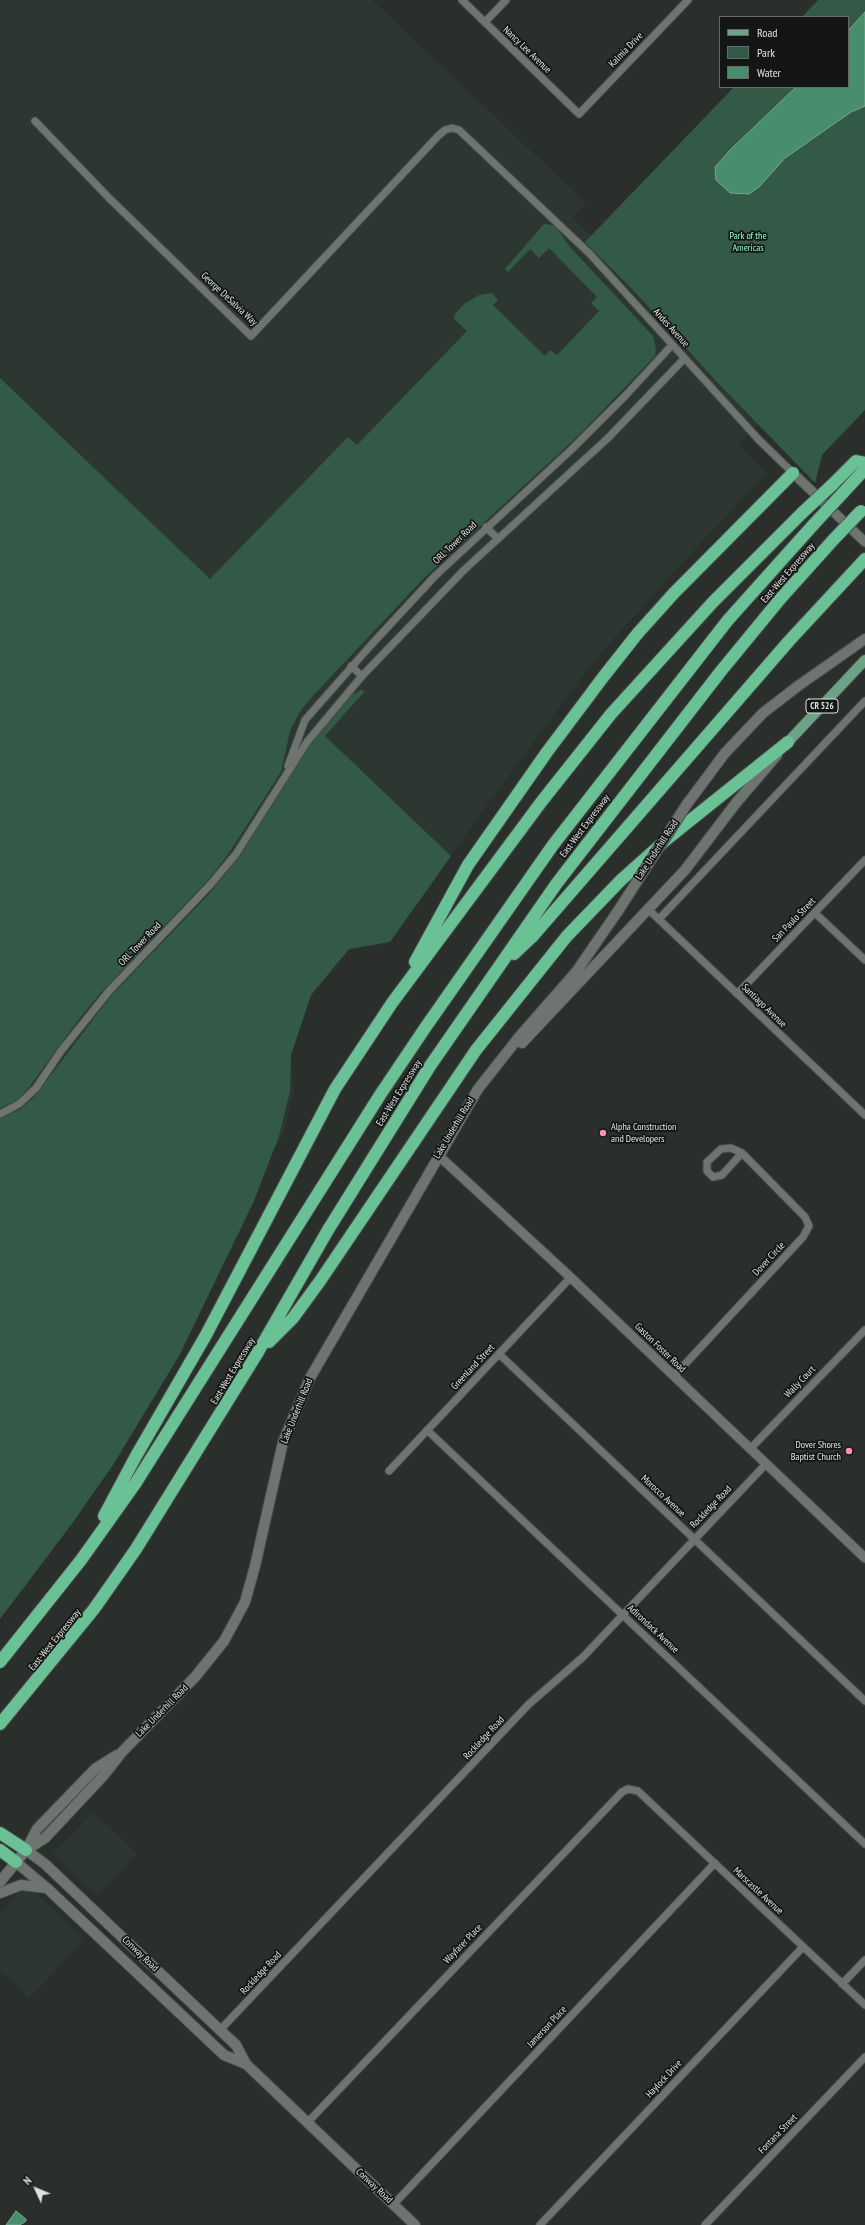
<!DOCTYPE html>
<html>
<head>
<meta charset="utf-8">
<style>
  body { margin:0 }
  #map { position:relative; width:865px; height:2225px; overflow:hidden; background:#2a2f2c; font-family:"PT Sans Narrow",sans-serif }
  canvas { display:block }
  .legend { position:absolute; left:719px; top:16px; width:130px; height:72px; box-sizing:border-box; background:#141615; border:1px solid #656867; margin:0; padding:5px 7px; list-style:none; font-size:12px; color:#dfe3e1 }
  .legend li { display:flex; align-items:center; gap:8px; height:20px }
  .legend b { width:20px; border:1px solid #656867 }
  .north { position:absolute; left:16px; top:2169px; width:40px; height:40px; -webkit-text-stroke:3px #141615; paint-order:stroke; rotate:314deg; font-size:11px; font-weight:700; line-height:16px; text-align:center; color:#dfe3e1 }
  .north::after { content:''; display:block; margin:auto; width:14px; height:18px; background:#dfe3e1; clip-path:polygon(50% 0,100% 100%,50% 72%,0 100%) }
</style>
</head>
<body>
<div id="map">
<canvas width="865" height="2225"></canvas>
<ul class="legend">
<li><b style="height:5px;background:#6ca387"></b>Road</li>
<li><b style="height:11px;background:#335a46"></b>Park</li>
<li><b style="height:11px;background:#488d6c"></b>Water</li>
</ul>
<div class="north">N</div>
</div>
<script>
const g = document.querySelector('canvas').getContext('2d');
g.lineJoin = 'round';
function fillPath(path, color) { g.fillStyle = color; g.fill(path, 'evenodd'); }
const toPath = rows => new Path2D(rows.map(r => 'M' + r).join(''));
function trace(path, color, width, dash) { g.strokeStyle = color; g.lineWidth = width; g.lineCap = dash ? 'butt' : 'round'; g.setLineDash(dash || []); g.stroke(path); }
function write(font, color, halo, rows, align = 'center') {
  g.font = font + ' "PT Sans Narrow",sans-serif'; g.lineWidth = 3.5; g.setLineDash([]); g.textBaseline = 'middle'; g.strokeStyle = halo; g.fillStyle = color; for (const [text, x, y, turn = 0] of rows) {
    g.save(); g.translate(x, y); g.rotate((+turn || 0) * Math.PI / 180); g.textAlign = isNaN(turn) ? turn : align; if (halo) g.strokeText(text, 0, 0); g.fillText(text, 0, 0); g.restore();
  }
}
const built = toPath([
  [0,0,372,0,586,203,573,217,761,420,738,445,767,473,710,533,607,646,581,678,490,801,390,942,349,949,311,995,291,1055,294,1090,284,1131,232,1234,179,1356,92,1491,0,1608],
  [93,1812,137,1854,97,1896,53,1854],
  [26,1892,37,1894,85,1939,29,1998,0,1970,0,1915,17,1893]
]);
const green = toPath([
  [818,0,865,0,865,410,822,455,815,483,716,381,634,291,585,242,734,87,848,87,848,17,802,17],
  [544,224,553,225,559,231,569,246,653,336,656,349,655,356,580,434,423,579,310,699,299,713,290,731,281,772,229,853,208,880,99,995,80,1018,27,1090,17,1100,0,1108,0,378,210,579,348,437,357,445,467,331,454,319,455,314,464,304,479,295,492,293,498,300,493,305,545,356,550,350,557,355,599,311,591,303,597,297,549,248,539,258,530,249,508,272,505,269],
  [360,690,365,691,325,736,451,856,390,942,349,949,311,995,291,1055,290,1091,279,1136,254,1201,179,1356,113,1465,71,1525,0,1619,0,1118,21,1109,35,1096,110,997,209,894,240,856,306,749,352,695]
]);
const water = toPath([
  [865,12,865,106,851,112,785,158,759,187,749,194,730,193,716,180,715,167,731,149,796,87,848,87,848,31,865,12],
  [16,2211,26,2219,26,2221,20,2225,6,2225,16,2211]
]);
const minor = toPath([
  [462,0,579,114,688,0],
  [485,22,506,0],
  [35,121,109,198,251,336,438,136,445,130,452,128,459,130,590,254,759,440,793,473],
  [486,527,498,539],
  [351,666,362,676],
  [288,766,305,720,371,645,435,576,572,449,626,395,672,345],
  [649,910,865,1115],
  [815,913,865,960],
  [659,919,865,701],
  [737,994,865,860],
  [0,1114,19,1104,36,1088,61,1051,109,991,210,885,236,854,307,742,362,676,464,570,608,438,684,359],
  [499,1354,865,1701],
  [674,1376,803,1237,809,1226,805,1217,742,1153,731,1148,721,1149,707,1162,707,1171,713,1177,722,1175,742,1153],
  [427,1430,865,1844],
  [750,1449,865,1330],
  [389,1471,571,1277],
  [842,1984,865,1960],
  [220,2030,529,1704,583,1657,766,1464],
  [307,2123,622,1792,628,1789,638,1791,865,2005],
  [393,2205,715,1863],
  [540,2225,803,1947],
  [705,2225,865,2057]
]);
const tertiary = toPath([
  [793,473,865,542],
  [438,1155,567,1274,865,1558]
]);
const secondary = toPath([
  [687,804,725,753,763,713,798,686,865,639],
  [522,1043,685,870,736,803,777,755],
  [26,1850,45,1838,104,1775,122,1752,195,1677,224,1641,245,1602,255,1566,283,1442,310,1378,478,1089,519,1037,576,972,618,911],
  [26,1850,45,1864,220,2030,236,2045,246,2064,415,2225],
  [16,1862,48,1889,224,2055,246,2064],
  [0,1882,26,1850,37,1829,96,1768,117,1755],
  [0,1893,21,1885,46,1888]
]);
const primary = toPath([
  [788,742,865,660]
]);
const motorway = toPath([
  [832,485,856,461,865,463],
  [842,494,865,469],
  [514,954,532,937,789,641,865,559],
  [415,962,468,865,547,752,604,676,638,633,674,593,793,473],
  [269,1342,293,1318,320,1281,476,1050,567,936,621,880,667,839,788,742],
  [104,1516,136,1456,206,1335,335,1089,392,1003,542,801,611,714,713,602,802,513],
  [0,1662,81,1560,135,1484,380,1095,425,1028,553,845,728,620,814,524],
  [0,1724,94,1609,136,1549,258,1352,328,1230,430,1066,557,883,721,671,781,598,834,539],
  [0,1833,26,1850],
  [0,1850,16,1862]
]);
const secondaryBridge = toPath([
  [618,911,687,804]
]);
const motorwayBridge = toPath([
  [802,513,832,485],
  [814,524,842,494],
  [834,539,861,511]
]);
const markers = [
  [603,1133,4,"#fe8ebc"],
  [849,1451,4,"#fe8ebc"]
];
const shields = [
  [822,706,32]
];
const shieldNames = [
  ["CR 526",822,706]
];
const streetNames = [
  ["Nancy Lee Avenue",527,50,44],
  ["Kalmia Drive",626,50,-46],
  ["George DeSalvia Way",229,299,43],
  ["Andes Avenue",671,328,48],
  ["ORL Tower Road",455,543,-44],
  ["East-West Expressway",788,573,-49],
  ["East-West Expressway",585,826,-53],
  ["Lake Underhill Road",657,850,-57],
  ["San Paulo Street",794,920,-46],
  ["ORL Tower Road",140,944,-46],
  ["Santiago Avenue",764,1006,44],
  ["East-West Expressway",399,1093,-58],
  ["Lake Underhill Road",454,1128,-59],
  ["Dover Circle",769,1259,-47],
  ["Gaston Foster Road",660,1348,44],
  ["Greenland Street",473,1367,-47],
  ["East-West Expressway",233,1371,-59],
  ["Wally Court",800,1382,-46],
  ["Lake Underhill Road",297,1411,-68],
  ["Morocco Avenue",663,1496,43],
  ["Rockledge Road",711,1507,-46],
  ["Adirondack Avenue",653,1629,43],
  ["East-West Expressway",55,1640,-51],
  ["Lake Underhill Road",162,1711,-45],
  ["Rockledge Road",484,1738,-47],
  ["Marscastle Avenue",758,1891,43],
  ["Wayfarer Place",463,1944,-46],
  ["Conway Road",140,1954,44],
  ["Rockledge Road",261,1973,-47],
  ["Jamerson Place",547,2027,-47],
  ["Haylock Drive",664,2079,-47],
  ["Fontana Street",778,2134,-46],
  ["Conway Road",374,2186,43]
];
const parkNames = [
  ["Park of the",748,236],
  ["Americas",748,248]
];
const poiNames = [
  ["Alpha Construction",611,1127],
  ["and Developers",611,1139],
  ["Dover Shores",841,1445,"right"],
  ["Baptist Church",841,1457,"right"]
];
fillPath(built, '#2b3730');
fillPath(green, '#335a46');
fillPath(water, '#488d6c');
trace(water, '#75a78f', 1);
trace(minor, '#474c49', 9);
trace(tertiary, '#474c49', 11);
trace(secondary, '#474c49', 12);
trace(primary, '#474c49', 12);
trace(motorway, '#474c49', 14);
trace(minor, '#6e7571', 7);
trace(tertiary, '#6e7571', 9);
trace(secondary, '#6e7571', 10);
trace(primary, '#6ca387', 10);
trace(motorway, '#6bc196', 12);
trace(secondaryBridge, '#474c49', 12, []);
trace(motorwayBridge, '#474c49', 14, []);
trace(secondaryBridge, '#6e7571', 10);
trace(motorwayBridge, '#6bc196', 12);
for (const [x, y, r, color] of markers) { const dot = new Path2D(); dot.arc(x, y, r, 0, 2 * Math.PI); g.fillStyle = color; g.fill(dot); trace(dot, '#141615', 1.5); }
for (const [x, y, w] of shields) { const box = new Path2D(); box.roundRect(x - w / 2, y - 7, w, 14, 3); g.fillStyle = '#141615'; g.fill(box); trace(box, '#dfe3e1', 1); }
write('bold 9px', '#dfe3e1', null, shieldNames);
write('10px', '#dfe3e1', '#141615', streetNames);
write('10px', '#97fbc8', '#141615', parkNames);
write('10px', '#dfe3e1', '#141615', poiNames, 'left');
</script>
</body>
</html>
